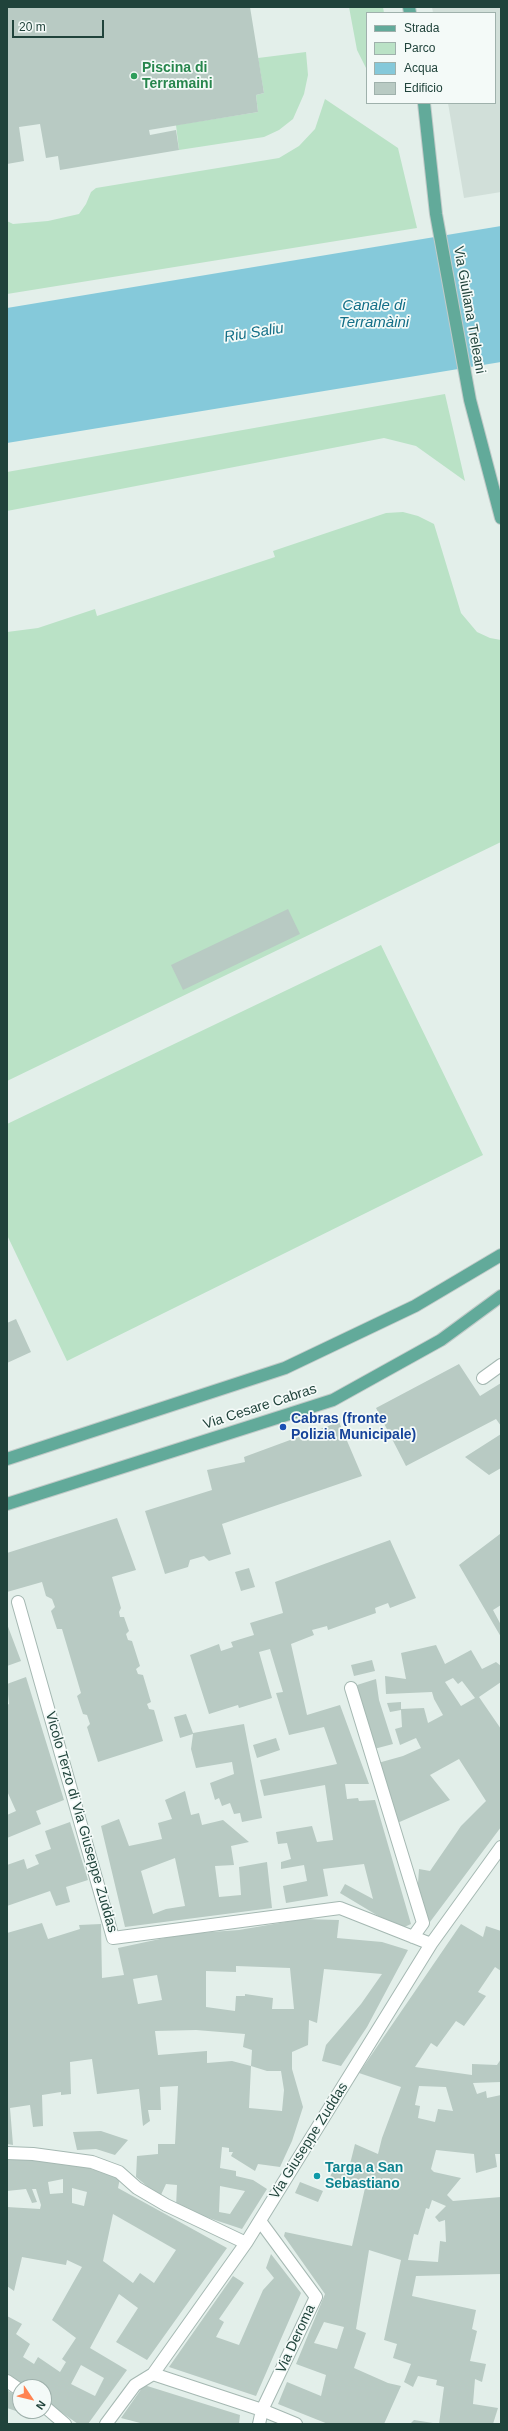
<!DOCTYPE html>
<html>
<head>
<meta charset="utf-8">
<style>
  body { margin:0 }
  #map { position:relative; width:508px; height:2431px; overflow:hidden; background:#e3efea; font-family:Arial,sans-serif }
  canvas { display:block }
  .frame { position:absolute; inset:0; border:8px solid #20433b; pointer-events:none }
  .legend { position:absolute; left:366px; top:12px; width:130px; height:92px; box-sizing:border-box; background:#f4faf8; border:1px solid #9fb1ac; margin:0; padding:5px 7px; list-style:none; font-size:12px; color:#20433b }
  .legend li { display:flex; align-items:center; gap:8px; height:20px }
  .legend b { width:20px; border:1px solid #9fb1ac }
  .north { position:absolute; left:12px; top:2379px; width:40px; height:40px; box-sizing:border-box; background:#f4faf8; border:1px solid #9fb1ac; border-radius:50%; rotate:125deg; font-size:11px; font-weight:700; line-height:16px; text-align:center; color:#20433b }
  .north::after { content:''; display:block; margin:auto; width:14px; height:18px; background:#ff8351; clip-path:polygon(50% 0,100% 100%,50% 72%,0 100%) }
  .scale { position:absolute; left:12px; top:20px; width:92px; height:18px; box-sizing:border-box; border:2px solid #20433b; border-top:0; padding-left:5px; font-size:12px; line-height:14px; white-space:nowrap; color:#20433b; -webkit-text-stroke:3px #f4faf8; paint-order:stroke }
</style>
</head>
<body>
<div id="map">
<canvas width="508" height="2431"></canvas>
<div class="frame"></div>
<ul class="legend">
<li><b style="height:5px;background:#62aa9a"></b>Strada</li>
<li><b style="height:11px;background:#bae2c6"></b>Parco</li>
<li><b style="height:11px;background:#85c9da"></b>Acqua</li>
<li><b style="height:11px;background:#b8cac3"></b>Edificio</li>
</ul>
<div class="north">N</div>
<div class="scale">20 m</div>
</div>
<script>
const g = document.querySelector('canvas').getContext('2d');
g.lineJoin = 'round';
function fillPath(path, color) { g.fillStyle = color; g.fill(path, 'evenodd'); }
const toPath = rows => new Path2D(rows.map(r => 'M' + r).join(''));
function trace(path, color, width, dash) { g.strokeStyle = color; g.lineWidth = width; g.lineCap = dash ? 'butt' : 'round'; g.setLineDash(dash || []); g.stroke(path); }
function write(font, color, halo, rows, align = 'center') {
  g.font = font + ' Arial,sans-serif'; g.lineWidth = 3.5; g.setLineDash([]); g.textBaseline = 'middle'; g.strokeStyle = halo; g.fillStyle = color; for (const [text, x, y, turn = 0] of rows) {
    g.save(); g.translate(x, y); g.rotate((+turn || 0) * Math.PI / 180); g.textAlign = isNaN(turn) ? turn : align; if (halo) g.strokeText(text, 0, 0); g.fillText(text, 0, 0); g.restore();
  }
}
const built = toPath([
  [432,7,501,7,501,192,464,198,448,103,495,103,495,13,433,13]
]);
const green = toPath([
  [349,7,383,7,384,13,367,13,367,70,357,50],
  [306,52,308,75,304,94,293,119,279,130,264,137,179,150,176,125,258,112,256,95,264,93,258,58],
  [325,99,398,148,417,228,7,294,7,221,13,224,48,221,79,214,86,204,91,192,96,188,279,158,299,146,315,129],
  [445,394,465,481,416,446,384,438,7,511,7,472],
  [403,512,418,516,434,524,461,613,477,632,490,638,501,640,501,842,7,1081,7,632,38,628,95,609,97,616,275,557,273,551,386,513],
  [381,945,483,1155,67,1361,7,1235,7,1124]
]);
const water = toPath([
  [501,226,501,362,7,443,7,308]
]);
const building = toPath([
  [7,7,250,7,264,93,256,95,258,112,149,130,150,135,176,130,179,150,60,170,58,156,46,158,40,124,19,127,24,161,7,164],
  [288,909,300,934,183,990,171,965],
  [16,1319,31,1352,7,1363,7,1323],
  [459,1364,480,1396,501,1383,501,1426,496,1419,406,1466,376,1408],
  [339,1422,362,1476,222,1524,231,1554,209,1561,204,1556,190,1560,188,1567,165,1574,145,1511,212,1490,207,1470,245,1462,244,1457],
  [501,1434,501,1468,489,1475,465,1457],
  [117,1518,136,1570,112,1577,121,1608,119,1612,120,1617,124,1617,129,1631,126,1634,128,1640,132,1641,140,1666,136,1669,138,1674,143,1675,151,1702,147,1704,149,1709,154,1710,163,1741,98,1762,87,1727,90,1724,87,1715,83,1714,77,1696,81,1693,62,1629,57,1629,51,1611,55,1607,52,1599,46,1596,42,1582,7,1592,7,1553],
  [500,1534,501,1605,493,1610,501,1625,501,1637,459,1565],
  [390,1540,416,1598,390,1608,388,1603,375,1608,376,1613,328,1630,327,1626,312,1630,314,1635,291,1644,307,1715,340,1705,369,1784,345,1784,347,1799,358,1798,359,1801,375,1800,411,1924,400,1929,340,1893,345,1884,373,1899,364,1864,323,1869,328,1896,286,1903,283,1886,307,1881,304,1865,281,1869,281,1862,291,1859,287,1843,278,1844,276,1832,312,1826,317,1842,333,1840,325,1785,264,1796,260,1780,337,1764,324,1727,289,1735,276,1693,283,1692,270,1649,259,1652,272,1698,239,1708,238,1705,209,1714,190,1655,219,1644,221,1651,233,1647,231,1642,254,1635,250,1623,283,1613,275,1582],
  [249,1568,255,1587,241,1591,235,1572],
  [7,1624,21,1661,7,1666],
  [436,1645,445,1664,471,1650,482,1669,496,1662,501,1666,501,1682,479,1697,501,1729,501,1827,430,1922,417,1898,419,1869,430,1871,461,1826,486,1801,459,1759,430,1775,450,1800,395,1824,378,1763,403,1756,421,1748,416,1738,400,1745,395,1729,402,1727,401,1710,390,1712,387,1703,401,1702,401,1709,424,1708,428,1723,443,1715,434,1699,432,1692,386,1694,385,1676,406,1679,401,1653],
  [453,1678,458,1684,462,1681,475,1698,461,1706,445,1682],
  [372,1660,375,1671,354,1676,351,1665],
  [26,1677,64,1800,36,1811,41,1824,7,1838,7,1815,16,1811,7,1791,7,1705,9,1704,7,1684],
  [376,1679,379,1700,393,1744,374,1749,357,1685],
  [186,1714,193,1733,244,1724,262,1818,242,1822,240,1813,234,1814,230,1803,222,1806,219,1798,215,1800,210,1783,234,1774,232,1762,196,1768,191,1749,193,1734,180,1738,174,1717],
  [276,1738,280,1750,257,1758,253,1745],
  [185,1791,191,1815,199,1813,202,1825,223,1820,249,1842,231,1846,234,1865,215,1866,219,1897,241,1895,239,1867,267,1862,272,1908,125,1927,101,1826,119,1819,129,1846,162,1839,158,1823,172,1819,165,1800],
  [175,1858,185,1906,166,1909,153,1914,141,1871],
  [70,1822,88,1880,66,1887,70,1902,56,1906,50,1891,7,1906,7,1865,24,1859,27,1869,39,1864,35,1855,51,1849,45,1831],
  [303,1919,339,1920,337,1938,382,1942,408,1950,367,2027,341,2066,322,2061,326,2045,361,2004,382,1974,324,1969,317,2023,309,2020,308,2045,292,2052,292,2069,303,2107,292,2141,280,2167,258,2164,255,2171,231,2156,233,2152,229,2152,229,2148,222,2147,220,2168,236,2171,236,2176,253,2180,267,2189,242,2229,176,2207,177,2185,166,2184,160,2197,136,2177,137,2156,158,2154,158,2144,175,2144,178,2086,160,2087,161,2110,148,2110,150,2121,143,2126,139,2089,97,2094,92,2059,70,2062,71,2094,61,2095,61,2092,42,2095,43,2126,33,2127,30,2105,10,2108,13,2145,7,2144,7,1933,42,1923,48,1939,80,1929,79,1925,101,1924,102,1978,124,1975,118,1948,183,1934,239,1930],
  [236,1966,290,1968,294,2009,272,2009,273,1998,245,1994,245,1996,236,1996,235,2011,206,2007,206,1971,236,1972],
  [157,1975,162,2000,138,2004,133,1979],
  [196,2030,245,2034,243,2047,252,2050,251,2066,267,2071,281,2071,284,2090,282,2111,249,2108,251,2066,232,2061,207,2063,207,2051,158,2055,155,2031],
  [220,2186,245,2191,230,2214,219,2212],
  [461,1924,483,1937,486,1926,501,1931,501,1971,495,1967,478,1992,486,1996,464,2026,456,2021,437,2047,431,2043,415,2067,472,2075,472,2064,497,2065,501,2059,501,2082,473,2083,477,2094,486,2091,487,2098,501,2095,501,2154,495,2154,497,2167,476,2173,474,2154,436,2150,431,2169,434,2172,461,2178,447,2195,453,2201,501,2197,501,2274,416,2276,412,2296,476,2310,472,2329,477,2331,470,2361,486,2364,482,2382,475,2379,473,2404,498,2408,493,2424,439,2424,444,2387,436,2385,437,2380,418,2376,413,2387,404,2382,411,2364,393,2358,397,2344,384,2340,401,2260,369,2250,356,2329,366,2333,354,2368,388,2383,401,2386,384,2424,328,2424,278,2404,287,2382,321,2396,326,2375,296,2364,325,2294,284,2236,285,2232,352,2246,365,2188,328,2182,335,2165,349,2168,355,2144,378,2154,382,2138,401,2087,359,2073],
  [419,2086,446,2087,453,2111,438,2109,435,2122,418,2118,420,2106,415,2105],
  [432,2200,446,2206,435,2217,439,2222,445,2220,446,2242,440,2241,438,2262,408,2260,414,2234,418,2235,426,2208,429,2209],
  [324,2322,344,2327,337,2349,314,2343],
  [101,2131,128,2140,115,2155,96,2149,77,2150,73,2132],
  [30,2158,73,2163,120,2178,118,2188,227,2248,147,2360,116,2342,138,2308,119,2294,90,2348,127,2370,88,2424,78,2424,44,2400,44,2387,25,2387,7,2374,7,2316,22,2324,16,2334,30,2344,23,2357,34,2364,38,2357,60,2372,66,2362,62,2359,76,2338,52,2320,82,2267,67,2260,66,2265,22,2257,14,2291,7,2286,7,2207,40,2209,41,2205,36,2189,32,2189,37,2202,32,2203,26,2189,7,2191,7,2159,27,2160],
  [63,2179,63,2193,50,2194,48,2182],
  [72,2188,87,2192,84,2206,72,2203],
  [113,2214,176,2250,154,2283,140,2273,133,2283,103,2261],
  [81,2365,104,2378,95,2396,71,2384],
  [300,2182,323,2191,318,2202,295,2193],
  [271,2254,301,2293,256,2396,169,2367,233,2276,244,2283,219,2319,224,2322,216,2337,239,2345,263,2290,274,2278,266,2268],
  [144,2385,240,2415,239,2424,144,2424,121,2418],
  [7,2390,20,2398,20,2411,33,2411,31,2416,7,2408],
  [414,2420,433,2423,433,2424,410,2424]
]);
const minor = toPath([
  [483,1378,501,1365],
  [18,1602,113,1938,340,1908,431,1944],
  [351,1688,423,1923,413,1937],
  [7,2153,33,2154,92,2162,119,2172,137,2188,166,2205,246,2243],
  [153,2374,262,2410,296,2424],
  [7,2381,20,2390],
  [44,2406,65,2424],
  [106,2424,135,2385,153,2374,246,2243,431,1944,501,1847],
  [259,2424,262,2410,316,2297,260,2221]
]);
const major = toPath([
  [409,7,410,13],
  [424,103,436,214,470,400,501,518],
  [7,1459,285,1368,415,1306,501,1255],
  [7,1504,333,1400,441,1340,501,1296]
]);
const markers = [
  [134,76,4,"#2e9e5b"],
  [283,1427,4,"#1a4fb4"],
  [317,2176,4,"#0f9aa8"]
];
const leisureNames = [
  ["Piscina di",142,68],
  ["Terramaini",142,84]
];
const streetNames = [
  ["Via Giuliana Treleani",469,310,80],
  ["Via Cesare Cabras",260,1407,-18],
  ["Vicolo Terzo di Via Giuseppe Zuddas",81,1822,74],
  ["Via Giuseppe Zuddas",309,2141,-58],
  ["Via Deroma",296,2339,-65]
];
const transitNames = [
  ["Cabras (fronte",291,1419],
  ["Polizia Municipale)",291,1435]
];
const cultureNames = [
  ["Targa a San",325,2168],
  ["Sebastiano",325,2184]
];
const waterNames = [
  ["Canale di",374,306],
  ["Terramàini",374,323],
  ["Riu Saliu",254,333,-9]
];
fillPath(built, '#d1dfd9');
fillPath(green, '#bae2c6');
fillPath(water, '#85c9da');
fillPath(building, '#b8cac3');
trace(minor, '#a5b8b2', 14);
trace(major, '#c1cac8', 14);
trace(minor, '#fff', 12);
trace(major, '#62aa9a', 12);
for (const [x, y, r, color] of markers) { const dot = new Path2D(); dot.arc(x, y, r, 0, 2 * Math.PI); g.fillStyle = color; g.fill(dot); trace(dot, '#f4faf8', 1.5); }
write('bold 14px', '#27864d', '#f4faf8', leisureNames, 'left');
write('14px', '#20433b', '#f4faf8', streetNames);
write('bold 14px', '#164399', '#f4faf8', transitNames, 'left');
write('bold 14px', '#0d838f', '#f4faf8', cultureNames, 'left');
write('italic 15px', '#126e87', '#f4faf8', waterNames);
</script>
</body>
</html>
